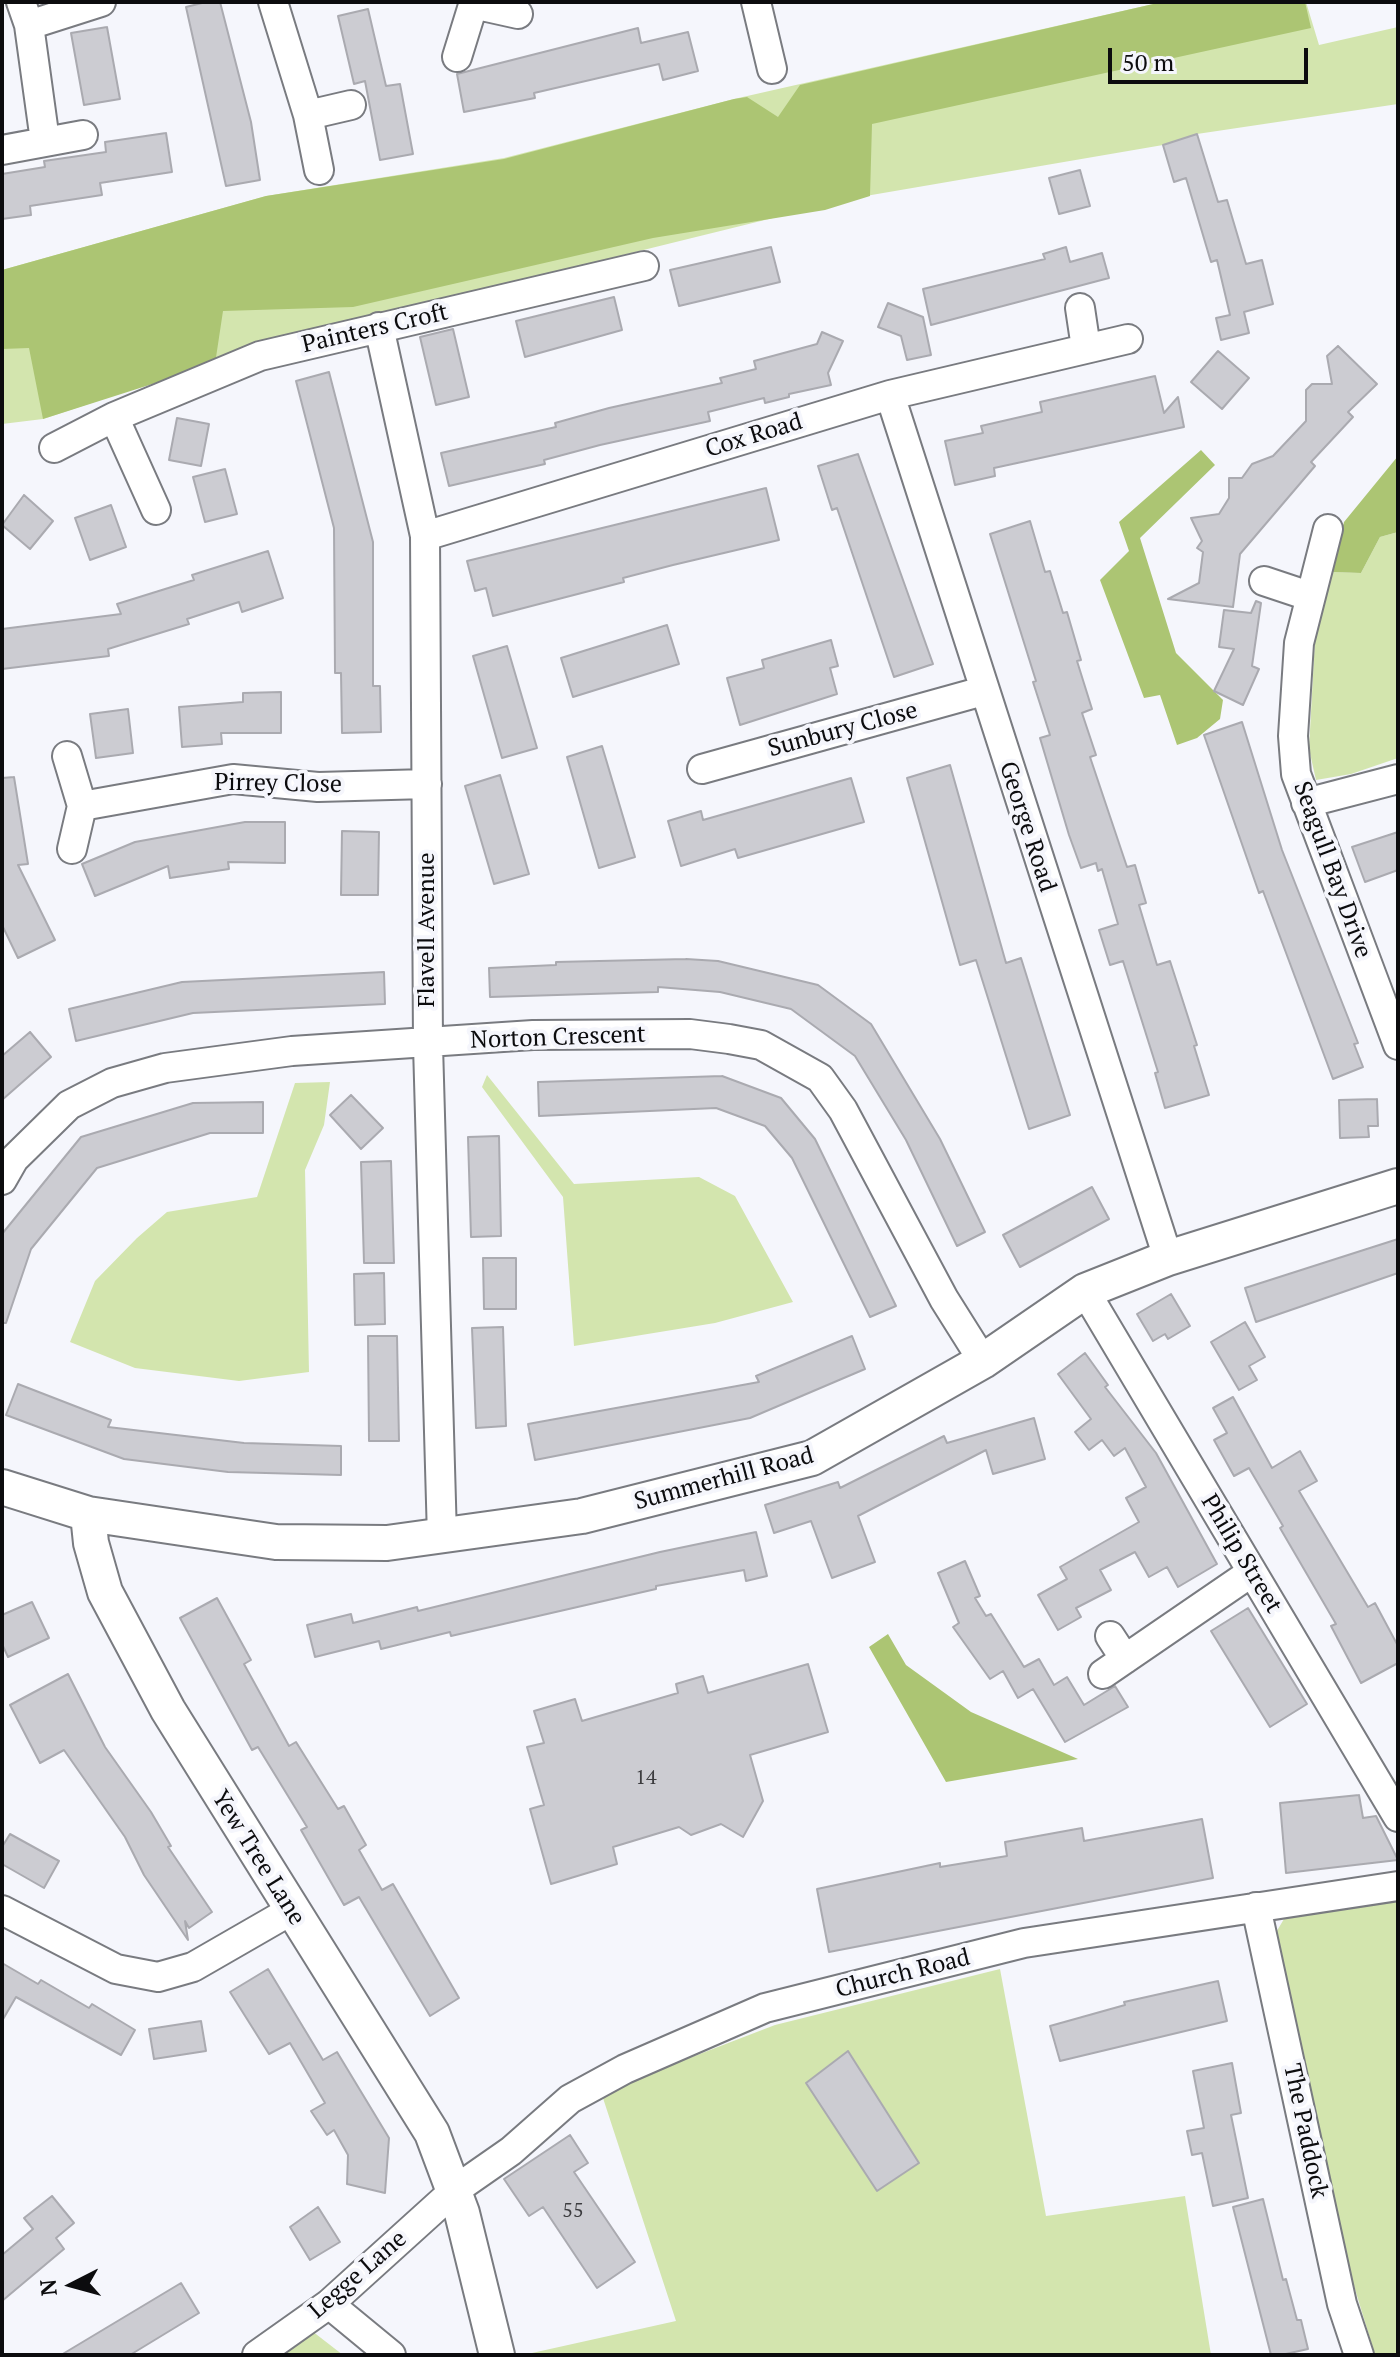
<!DOCTYPE html>
<html>
<head>
<meta charset="utf-8">
<style>
  body { margin:0 }
  #map { position:relative; width:1400px; height:2357px; overflow:hidden; background:#f5f6fc; font-family:"PT Serif",serif }
  canvas { display:block }
  .frame { position:absolute; inset:0; border:4px solid #0c0c0e; pointer-events:none }
  .north { position:absolute; left:32px; top:2245px; width:80px; height:80px; -webkit-text-stroke:6px #f5f6fc; paint-order:stroke; rotate:264deg; font-size:22px; font-weight:700; line-height:32px; text-align:center; color:#0c0c0e }
  .north::after { content:''; display:block; margin:auto; width:28px; height:36px; background:#0c0c0e; clip-path:polygon(50% 0,100% 100%,50% 72%,0 100%) }
  .scale { position:absolute; left:1108px; top:48px; width:200px; height:36px; box-sizing:border-box; border:4px solid #0c0c0e; border-top:0; padding-left:10px; font-size:24px; line-height:28px; white-space:nowrap; color:#0c0c0e; -webkit-text-stroke:6px #f5f6fc; paint-order:stroke }
</style>
</head>
<body>
<div id="map">
<canvas width="1400" height="2357"></canvas>
<div class="frame"></div>
<div class="north">N</div>
<div class="scale">50 m</div>
</div>
<script>
const g = document.querySelector('canvas').getContext('2d');
g.lineJoin = 'round';
function fillPath(path, color) { g.fillStyle = color; g.fill(path, 'evenodd'); }
const toPath = rows => new Path2D(rows.map(r => 'M' + r).join(''));
function trace(path, color, width, dash) { g.strokeStyle = color; g.lineWidth = width; g.lineCap = dash ? 'butt' : 'round'; g.setLineDash(dash || []); g.stroke(path); }
function write(font, color, halo, rows, align = 'center') {
  g.font = font + ' "PT Serif",serif'; g.lineWidth = 8; g.setLineDash([]); g.textBaseline = 'middle'; g.strokeStyle = halo; g.fillStyle = color; for (const [text, x, y, turn = 0] of rows) {
    g.save(); g.translate(x, y); g.rotate((+turn || 0) * Math.PI / 180); g.textAlign = isNaN(turn) ? turn : align; if (halo) g.strokeText(text, 0, 0); g.fillText(text, 0, 0); g.restore();
  }
}
const green = toPath([
  [1162,2,1306,2,1319,45,1398,27,1398,104,1197,134,1163,145,854,198,291,337,43,419,2,424,2,270,266,196,504,158,734,99],
  [1398,532,1398,758,1351,774,1316,780,1309,749,1316,620,1331,572,1361,573,1380,537],
  [487,1075,574,1184,699,1177,735,1196,793,1302,715,1323,574,1346,563,1197,482,1087],
  [330,1082,324,1125,305,1170,309,1372,239,1381,135,1368,70,1342,95,1281,137,1238,167,1212,257,1197,295,1083],
  [1398,1901,1398,2355,1375,2355,1317,2164,1272,1939,1284,1919],
  [1000,1969,1046,2216,1185,2196,1211,2355,523,2355,676,2321,601,2092,775,2025],
  [312,2331,343,2355,281,2355]
]);
const forest = toPath([
  [1162,2,1305,2,1311,28,872,124,870,196,825,210,653,238,353,307,223,311,215,364,43,419,29,348,2,349,2,270,266,196,504,159,734,99,747,97,778,117,800,85],
  [1201,450,1215,465,1140,538,1176,653,1223,700,1220,719,1197,738,1177,745,1160,695,1144,698,1100,580,1129,551,1119,522],
  [1398,456,1398,532,1380,537,1361,573,1331,572,1344,522],
  [888,1634,906,1665,971,1712,1078,1759,946,1782,869,1647]
]);
const building = toPath([
  [206,2,220,2,251,122,260,180,226,186,186,7,206,2],
  [368,9,386,86,400,84,413,154,380,160,365,81,354,84,338,16,368,9],
  [107,27,120,99,84,105,71,33,107,27],
  [638,28,641,43,688,32,698,71,663,80,659,64,534,93,535,98,464,112,457,74,638,28],
  [166,133,172,172,100,183,102,195,30,206,31,215,2,219,2,174,45,167,44,161,106,152,105,142,166,133],
  [1197,134,1218,202,1227,200,1246,264,1262,260,1273,304,1244,312,1249,333,1221,340,1216,318,1230,315,1217,260,1211,262,1186,178,1174,182,1163,145,1197,134],
  [1080,170,1090,206,1059,214,1049,178,1080,170],
  [771,247,780,282,679,306,670,270,771,247],
  [1066,247,1070,262,1102,253,1109,278,931,325,923,289,1045,259,1043,254,1066,247],
  [614,297,622,330,525,357,516,321,614,297],
  [888,303,923,317,931,355,907,360,901,336,878,327,888,303],
  [453,329,469,397,436,405,420,337,453,329],
  [822,332,843,341,828,373,831,385,789,394,789,397,765,403,764,398,708,412,710,421,600,445,544,460,545,464,449,486,441,453,556,427,555,423,609,408,722,383,720,378,756,369,754,361,817,344,822,332],
  [1338,346,1377,384,1348,412,1353,417,1311,462,1315,466,1240,554,1233,607,1168,599,1199,583,1203,552,1197,548,1202,541,1191,518,1219,514,1229,498,1229,478,1242,478,1252,464,1273,456,1306,421,1306,390,1312,384,1332,384,1327,356,1338,346],
  [1218,351,1249,378,1222,409,1191,382,1218,351],
  [329,372,373,542,373,686,380,686,381,732,342,733,341,673,335,673,334,528,296,381,329,372],
  [1155,376,1164,413,1178,397,1184,427,994,468,995,476,955,485,945,441,983,433,981,426,1042,412,1040,402,1155,376],
  [177,418,209,424,201,466,169,460,177,418],
  [858,454,933,664,894,677,837,508,832,510,818,466,858,454],
  [225,469,237,514,205,522,193,477,225,469],
  [766,488,779,540,673,565,623,578,624,582,493,616,486,588,475,591,467,561,766,488],
  [24,495,53,521,30,549,2,525,24,495],
  [111,505,126,547,90,560,75,518,111,505],
  [1030,521,1045,572,1050,571,1063,613,1067,612,1081,660,1077,661,1092,709,1082,713,1096,755,1090,757,1127,867,1135,865,1146,903,1139,905,1157,965,1170,961,1197,1045,1194,1046,1209,1095,1165,1108,1155,1073,1158,1072,1123,961,1110,965,1099,930,1118,924,1102,869,1098,871,1096,863,1081,868,1069,835,1040,738,1050,735,1033,682,1036,681,990,534,1030,521],
  [268,551,283,598,242,612,239,602,187,619,189,624,108,649,109,656,2,669,2,629,121,614,117,604,194,580,192,575,268,551],
  [1256,601,1261,603,1252,666,1259,669,1243,705,1214,691,1234,649,1219,647,1224,610,1251,613,1256,601],
  [667,625,679,664,573,697,561,658,667,625],
  [831,640,838,666,830,668,837,694,740,725,727,678,764,668,762,660,831,640],
  [507,646,537,748,502,758,473,656,507,646],
  [281,692,281,733,221,733,222,744,182,747,179,707,243,702,243,693,281,692],
  [128,709,133,753,96,758,90,714,128,709],
  [1242,722,1282,850,1358,1043,1354,1044,1363,1067,1333,1079,1263,891,1259,893,1204,735,1242,722],
  [602,746,635,857,599,868,567,757,602,746],
  [950,765,1006,963,1021,958,1070,1115,1029,1129,976,960,960,965,907,778,950,765],
  [500,775,529,874,494,884,465,786,500,775],
  [14,777,28,864,18,865,55,940,18,958,2,925,2,778,14,777],
  [851,778,864,822,738,858,735,849,681,866,668,821,701,811,703,820,851,778],
  [245,822,285,822,285,863,228,862,229,869,170,878,168,866,95,896,82,864,135,842,245,822],
  [342,831,379,832,378,895,341,895,342,831],
  [1398,832,1398,870,1365,882,1352,847,1398,832],
  [686,959,718,961,818,985,871,1024,940,1139,985,1232,957,1246,906,1140,855,1056,791,1009,720,992,658,987,658,992,490,997,489,968,556,965,556,962,686,959],
  [384,972,385,1004,193,1013,76,1041,69,1009,182,982,384,972],
  [30,1032,51,1057,2,1100,2,1056,30,1032],
  [722,1076,781,1098,815,1139,896,1306,870,1317,792,1158,765,1126,716,1108,539,1116,538,1082,722,1076],
  [351,1095,383,1128,361,1149,330,1115,351,1095],
  [1377,1099,1378,1126,1368,1126,1369,1137,1340,1138,1339,1100,1377,1099],
  [263,1102,263,1133,210,1133,97,1168,31,1249,6,1323,2,1323,2,1234,81,1137,193,1103,263,1102],
  [499,1136,501,1236,471,1237,468,1137,499,1136],
  [391,1161,394,1263,364,1263,361,1162,391,1161],
  [1092,1187,1109,1219,1020,1267,1003,1235,1092,1187],
  [1398,1239,1398,1273,1256,1322,1245,1288,1398,1239],
  [483,1258,516,1258,516,1309,484,1309,483,1258],
  [384,1273,385,1324,355,1325,354,1274,384,1273],
  [1171,1294,1190,1326,1168,1339,1165,1334,1153,1341,1137,1314,1171,1294],
  [1245,1322,1265,1357,1249,1366,1257,1380,1239,1390,1211,1342,1245,1322],
  [503,1327,506,1426,476,1428,472,1328,503,1327],
  [368,1336,397,1336,399,1441,369,1441,368,1336],
  [852,1336,865,1369,750,1418,535,1460,528,1424,759,1382,756,1376,852,1336],
  [1085,1353,1108,1385,1105,1387,1156,1453,1217,1564,1178,1587,1167,1567,1149,1577,1135,1552,1100,1570,1111,1590,1076,1608,1081,1617,1058,1630,1038,1595,1067,1579,1060,1567,1139,1522,1126,1498,1146,1487,1125,1448,1114,1456,1102,1440,1089,1450,1075,1432,1091,1419,1058,1374,1085,1353],
  [18,1384,111,1420,108,1427,244,1443,341,1446,341,1475,228,1472,124,1459,6,1415,18,1384],
  [1233,1397,1272,1468,1300,1451,1317,1481,1299,1491,1368,1607,1375,1603,1398,1646,1398,1663,1361,1683,1331,1626,1336,1624,1280,1528,1283,1526,1249,1468,1234,1476,1214,1440,1227,1433,1213,1408,1233,1397],
  [1034,1418,1045,1459,993,1474,986,1450,858,1516,875,1562,832,1578,811,1521,774,1533,765,1505,838,1482,840,1488,944,1436,947,1443,1034,1418],
  [756,1532,767,1576,746,1581,744,1570,656,1586,656,1589,451,1636,450,1632,381,1649,379,1641,315,1657,307,1625,351,1614,353,1623,417,1607,418,1611,660,1552,756,1532],
  [965,1561,980,1596,975,1598,986,1616,991,1614,1024,1667,1039,1659,1054,1685,1067,1677,1084,1705,1115,1686,1128,1707,1065,1742,1033,1689,1018,1698,1003,1671,990,1679,953,1627,959,1623,938,1573,965,1561],
  [217,1598,251,1660,244,1664,289,1746,296,1742,338,1809,344,1806,366,1845,359,1850,382,1890,393,1884,459,1998,430,2016,359,1897,344,1905,301,1830,307,1827,258,1747,252,1750,180,1618,217,1598],
  [32,1602,49,1638,8,1657,2,1644,2,1615,32,1602],
  [1248,1608,1307,1704,1270,1727,1211,1631,1248,1608],
  [808,1664,828,1732,750,1755,763,1801,743,1837,721,1824,691,1835,679,1827,613,1847,617,1864,551,1884,530,1809,544,1805,527,1747,544,1743,534,1711,575,1699,582,1721,678,1693,676,1684,703,1676,708,1693,808,1664],
  [68,1674,105,1747,151,1812,171,1846,168,1847,212,1912,189,1928,185,1921,188,1940,144,1875,125,1837,64,1750,40,1763,10,1705,68,1674],
  [1359,1795,1363,1818,1376,1816,1398,1860,1286,1873,1280,1803,1359,1795],
  [1202,1819,1213,1878,829,1952,817,1889,940,1863,940,1867,1007,1856,1005,1842,1082,1828,1084,1841,1202,1819],
  [10,1834,59,1861,44,1888,2,1864,2,1847,10,1834],
  [2,1963,38,1984,41,1980,89,2008,92,2004,135,2030,121,2055,16,1997,2,2021,2,1963],
  [268,1969,323,2060,337,2052,389,2138,385,2193,347,2184,348,2155,334,2130,327,2135,311,2111,325,2103,290,2043,269,2054,230,1992,268,1969],
  [1218,1981,1227,2021,1060,2061,1050,2026,1125,2005,1124,2002,1218,1981],
  [201,2021,206,2051,154,2059,149,2029,201,2021],
  [848,2051,919,2163,877,2191,806,2083,848,2051],
  [1232,2063,1241,2113,1231,2115,1248,2198,1213,2206,1202,2153,1192,2155,1187,2131,1204,2128,1193,2071,1232,2063],
  [570,2135,588,2163,574,2172,635,2262,597,2288,543,2207,529,2216,504,2179,570,2135],
  [52,2196,74,2223,56,2238,64,2249,2,2301,2,2255,33,2229,24,2218,52,2196],
  [1263,2199,1283,2280,1286,2279,1297,2320,1301,2320,1308,2349,1281,2355,1271,2355,1233,2207,1263,2199],
  [318,2207,340,2242,310,2260,290,2227,318,2207],
  [181,2283,199,2313,130,2355,61,2355,181,2283]
]);
const minor = toPath([
  [21,2,29,25,45,141],
  [273,2,308,115,319,170],
  [756,2,772,69],
  [473,4,518,14],
  [29,25,101,2],
  [457,57,474,2],
  [308,115,351,105],
  [2,150,83,135],
  [1080,308,1086,348],
  [379,327,425,536,428,1045,442,1537],
  [890,395,1168,1258],
  [114,417,156,510],
  [54,448,114,417,260,356,644,266],
  [1328,529,1299,643,1293,736,1296,774,1398,1045],
  [425,536,890,395,1128,339],
  [1264,581,1309,596],
  [67,756,82,806,72,849],
  [702,769,983,691],
  [1306,803,1398,779],
  [82,806,233,779,318,787,427,784],
  [2,1180,14,1159,69,1105,112,1083,165,1068,292,1051,533,1035,690,1034,729,1039,761,1045,820,1078,843,1110,944,1299,983,1361],
  [1085,1291,1398,1817],
  [1110,1636,1125,1659],
  [1103,1674,1252,1572],
  [1256,1907,1342,2304,1359,2355],
  [2,1910,116,1969,158,1977,193,1967,292,1910],
  [329,2304,391,2355],
  [257,2355,329,2304,455,2190,511,2151,570,2099,625,2069,765,2008,1024,1943,1398,1886]
]);
const major = toPath([
  [2,1487,88,1514,276,1542,387,1543,582,1516,812,1458,983,1361,1085,1291,1168,1258,1398,1186],
  [88,1514,91,1543,105,1592,168,1710,432,2133,462,2213,497,2355]
]);
const numberNames = [
  ["14",646,1778],
  ["55",573,2211]
];
const streetNames = [
  ["Painters Croft",375,329,-13],
  ["Cox Road",754,436,-17],
  ["Sunbury Close",843,730,-15],
  ["Pirrey Close",278,784,1],
  ["George Road",1027,827,72],
  ["Seagull Bay Drive",1332,870,70],
  ["Flavell Avenue",427,930,-90],
  ["Norton Crescent",558,1038,-2],
  ["Summerhill Road",724,1479,-15],
  ["Philip Street",1241,1554,59],
  ["Yew Tree Lane",258,1858,58],
  ["Church Road",903,1974,-14],
  ["The Paddock",1305,2131,78],
  ["Legge Lane",358,2275,-41]
];
fillPath(green, '#d3e5ae');
fillPath(forest, '#acc573');
fillPath(building, '#ccccd2');
trace(building, '#aaaab0', 2);
trace(minor, '#797b80', 32);
trace(major, '#797b80', 38);
trace(minor, '#fff', 28);
trace(major, '#fff', 34);
write('20px', '#3c3c3f', null, numberNames);
write('24px', '#0c0c0e', '#f5f6fc', streetNames);
</script>
</body>
</html>
